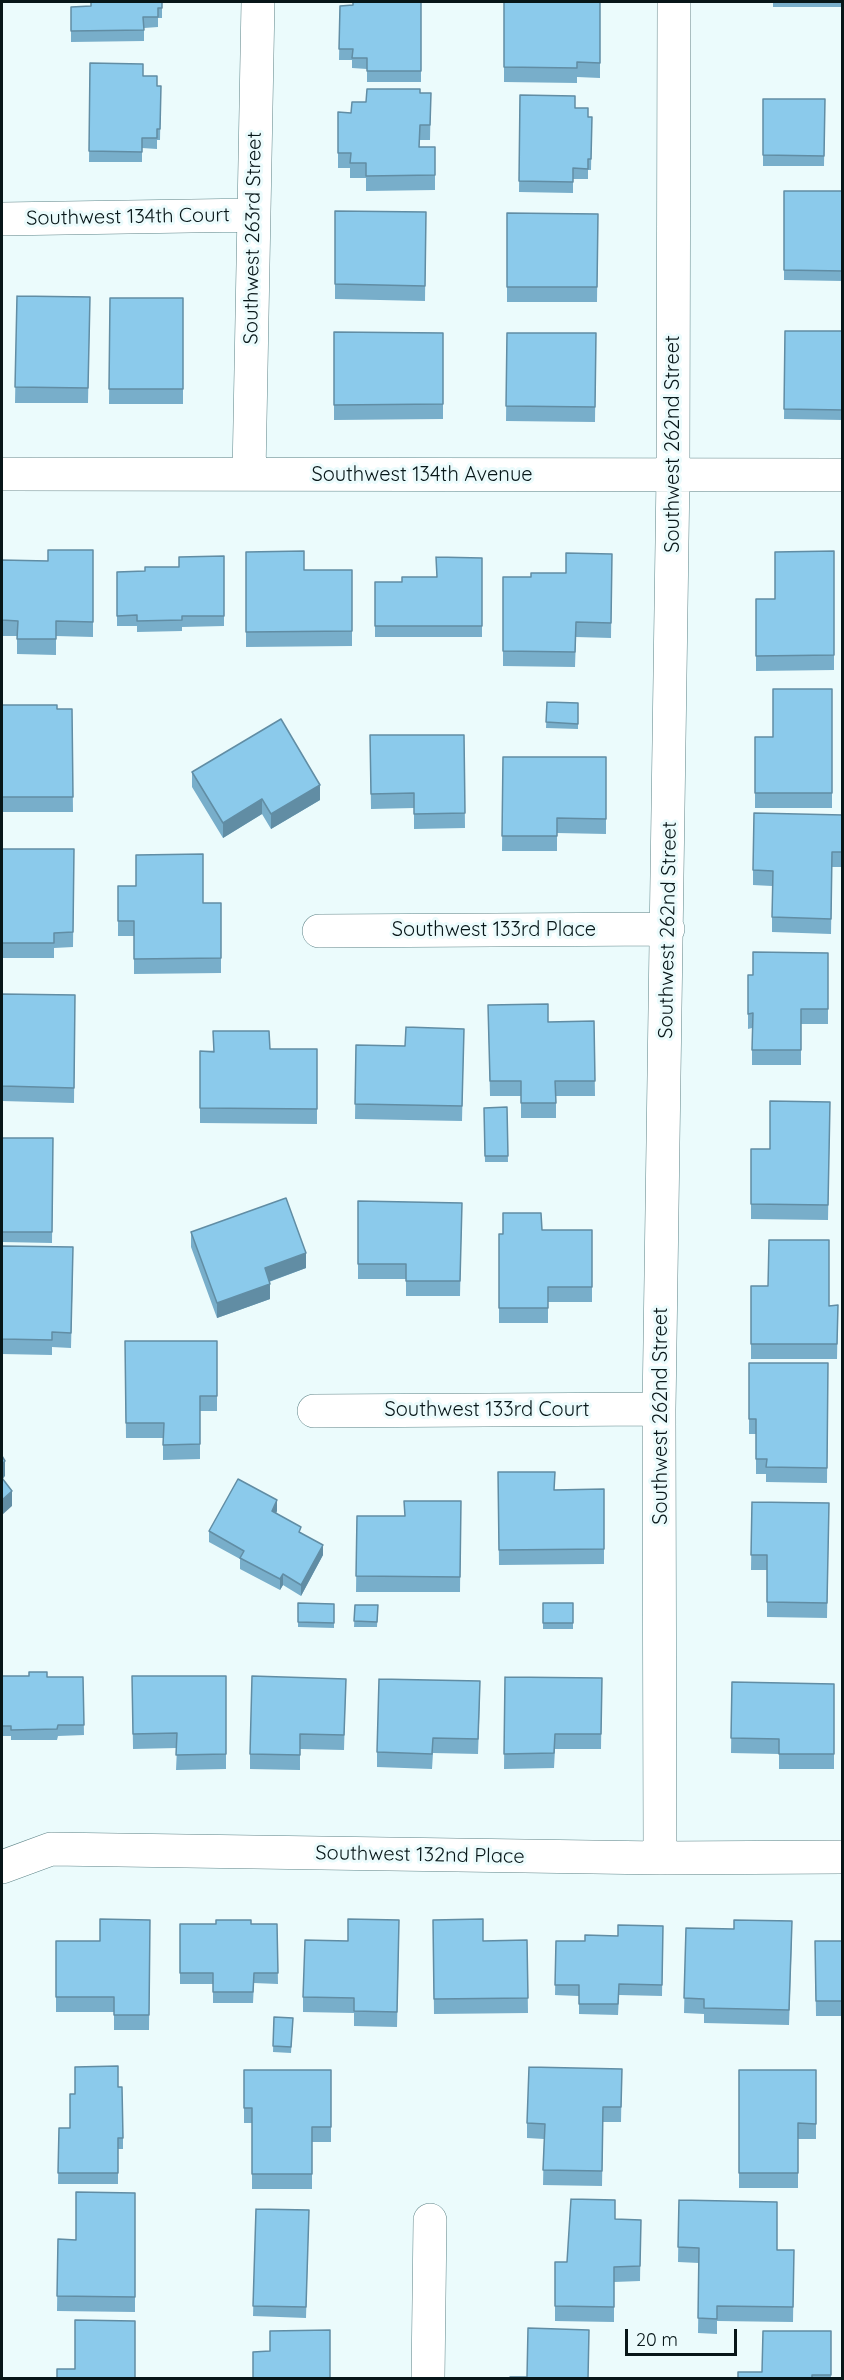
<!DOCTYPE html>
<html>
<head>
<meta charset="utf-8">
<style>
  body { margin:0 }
  #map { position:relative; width:844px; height:2380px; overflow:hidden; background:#ebfbfc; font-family:Quicksand,sans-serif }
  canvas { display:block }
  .frame { position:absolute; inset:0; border:3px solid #071618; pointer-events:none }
  .scale { position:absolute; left:625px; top:2329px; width:112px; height:27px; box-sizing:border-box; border:3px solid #071618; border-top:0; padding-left:8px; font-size:18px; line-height:21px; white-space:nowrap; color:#071618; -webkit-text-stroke:4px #ebfbfc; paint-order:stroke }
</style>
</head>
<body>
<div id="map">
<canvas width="844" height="2380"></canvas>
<div class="frame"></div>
<div class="scale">20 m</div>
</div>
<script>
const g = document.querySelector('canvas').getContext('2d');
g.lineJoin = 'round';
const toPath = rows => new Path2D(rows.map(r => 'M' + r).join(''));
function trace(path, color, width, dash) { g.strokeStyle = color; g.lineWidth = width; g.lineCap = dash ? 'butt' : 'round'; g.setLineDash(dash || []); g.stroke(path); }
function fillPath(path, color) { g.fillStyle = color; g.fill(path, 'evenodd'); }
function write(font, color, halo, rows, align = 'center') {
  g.font = font + ' Quicksand,sans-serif'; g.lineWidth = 6; g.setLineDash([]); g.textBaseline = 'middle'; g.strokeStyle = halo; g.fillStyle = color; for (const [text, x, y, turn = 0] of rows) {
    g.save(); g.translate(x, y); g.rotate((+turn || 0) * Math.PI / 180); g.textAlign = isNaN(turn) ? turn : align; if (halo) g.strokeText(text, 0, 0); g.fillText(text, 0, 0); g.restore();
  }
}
const minor = toPath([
  [2,219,254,215],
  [2,474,842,475],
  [249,474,258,2],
  [319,931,668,929],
  [314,1411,659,1409],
  [660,1858,659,1409,673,475,674,2],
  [2,1867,51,1849,660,1858,842,1857],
  [428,2378,430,2220]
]);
const wall = toPath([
  [162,2,162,18,158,18,158,27,144,28,144,41,71,42,71,7,91,6],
  [421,2,421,82,367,82,367,69,352,68,352,60,339,60,340,6],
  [504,2,600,2,600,78,577,77,577,83,504,82],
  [773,2,843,2,843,7,773,7],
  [90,63,143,76,157,86,161,86,160,140,157,140,157,149,142,148,142,162,89,162],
  [420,93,431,93,430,140,420,140,419,147,435,147,435,190,366,191,366,178,350,178,350,168,338,168,338,112,351,113,366,102],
  [520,95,575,108,588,117,592,117,591,170,588,170,588,179,573,179,573,193,519,192],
  [763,99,825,99,824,166,763,166],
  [784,191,843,191,843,281,784,280],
  [335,211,426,212,425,301,335,299],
  [507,213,598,214,597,302,507,302],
  [17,296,90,297,88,403,15,403],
  [110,298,183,298,183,404,109,404],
  [785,331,843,331,843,420,784,419],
  [334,332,443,333,443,419,334,420],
  [507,333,596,333,595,422,506,421],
  [93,550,93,637,56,636,56,655,17,654,17,636,2,636,2,560,48,561],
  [834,551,834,670,756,671,756,599,775,599],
  [246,552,304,570,352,570,352,646,246,647],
  [612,554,611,638,576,637,575,667,503,666,503,577,531,577,566,573],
  [224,556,224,626,182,627,182,631,137,632,137,626,117,626,117,572,145,571,179,567],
  [482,558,482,637,375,637,375,582,402,582,437,577],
  [832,689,832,808,755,808,755,737,773,737],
  [547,702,578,703,578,729,546,728],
  [2,705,57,709,72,709,73,812,2,812],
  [370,735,464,735,465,828,414,829,414,808,371,809],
  [503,757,606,757,606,834,557,833,557,851,502,851],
  [192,772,320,800,271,829,262,814,223,838,192,787],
  [843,815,843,867,832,867,831,934,772,932,772,886,753,885,753,870],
  [2,849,74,849,73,947,54,948,54,958,2,958],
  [118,886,203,903,221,903,221,973,134,974,134,936,118,936],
  [828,953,828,1024,801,1024,801,1065,752,1065,752,1028,748,1029,748,975,753,975],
  [2,994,75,995,74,1103,2,1101],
  [488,1005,548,1022,594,1021,595,1096,556,1096,556,1118,521,1118,521,1096,490,1096],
  [464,1029,462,1121,355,1119,356,1045,405,1046],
  [270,1049,317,1049,317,1124,200,1123,200,1051],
  [830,1102,828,1220,751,1219,751,1149,770,1149],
  [507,1107,508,1162,485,1162,484,1108],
  [2,1138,53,1138,52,1243,2,1242],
  [358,1201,462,1203,460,1296,406,1296,406,1279,358,1279],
  [542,1230,592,1230,592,1302,548,1302,548,1323,499,1323,499,1234],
  [191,1232,306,1268,269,1282,270,1299,217,1318,191,1247],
  [2,1246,73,1262,71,1348,52,1347,52,1355,2,1354],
  [751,1286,829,1306,838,1305,837,1359,751,1359],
  [125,1341,217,1341,217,1411,200,1411,200,1459,163,1460,163,1438,126,1438],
  [749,1363,828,1363,827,1483,766,1482,766,1474,756,1474,756,1434,749,1434],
  [498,1472,555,1490,604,1489,604,1564,499,1565],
  [461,1501,460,1592,356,1592,357,1516,404,1516],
  [752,1502,829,1503,827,1618,767,1617,767,1570,751,1570],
  [277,1511,276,1513,301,1533,323,1555,301,1596,283,1585,280,1590,240,1569,240,1559,209,1542,209,1531],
  [298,1603,334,1604,334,1628,298,1627],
  [543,1603,573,1603,573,1629,543,1629],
  [355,1605,378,1605,377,1627,354,1627],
  [2,1676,47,1677,83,1677,84,1735,58,1736,57,1740,11,1740,11,1736,2,1736],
  [132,1676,226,1676,226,1769,176,1770,177,1748,133,1749],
  [505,1677,602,1678,601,1749,555,1749,554,1768,504,1769],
  [346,1679,344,1750,300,1749,300,1770,250,1769,250,1754],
  [732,1682,834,1684,834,1769,779,1769,779,1754,731,1753],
  [480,1696,478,1754,433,1753,432,1769,377,1767,377,1752],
  [150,1920,149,2030,114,2030,114,2012,56,2012,56,1941,100,1941],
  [433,1920,483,1941,527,1940,528,2013,434,2014],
  [180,1924,277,1924,278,1984,254,1983,253,2003,213,2003,213,1984,180,1984],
  [663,1926,662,1996,619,1995,618,2015,579,2014,579,1996,555,1995,556,1941,585,1941,618,1936],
  [686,1928,792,1936,789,2025,704,2023,704,2014,684,2013],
  [399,1935,397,2027,354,2026,354,2013,303,2012,303,1997,348,1941],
  [815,1941,843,1941,843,2016,816,2016],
  [274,2017,293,2018,291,2053,273,2052],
  [622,2069,621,2122,603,2122,602,2186,543,2185,544,2139,527,2138,527,2123],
  [244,2070,331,2070,331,2142,312,2142,312,2189,252,2189,252,2123,244,2123],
  [739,2070,816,2070,816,2139,798,2139,798,2188,739,2188],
  [118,2087,123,2138,123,2149,118,2149,118,2184,58,2184,59,2128,70,2128,75,2094],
  [135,2193,135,2312,57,2311,58,2239,76,2240],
  [679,2200,777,2250,794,2250,793,2322,717,2321,717,2334,698,2333,699,2263,678,2262],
  [256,2209,309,2210,306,2318,253,2316],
  [615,2219,641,2220,640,2281,614,2282,614,2322,555,2321,555,2262,567,2262],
  [831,2331,831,2379,738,2379,762,2372]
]);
const shadedWall = toPath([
  [320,785,320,800,271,829,271,814],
  [262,799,262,814,223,838,223,823],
  [306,1253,306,1268,265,1283,265,1268],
  [270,1284,270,1299,217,1318,217,1303],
  [5,1461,5,1476,2,1480,2,1464],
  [12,1491,12,1506,2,1515,2,1500],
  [277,1500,277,1511,272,1522,272,1511],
  [323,1545,323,1555,301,1596,301,1585],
  [283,1574,283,1585,280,1590,280,1579]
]);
const building = toPath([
  [91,2,162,2,162,8,158,8,158,17,143,17,144,30,71,31,71,7,91,6,91,2],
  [353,2,421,2,421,71,367,71,367,58,352,58,353,49,339,49,340,6,353,5,353,2],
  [504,2,600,2,600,63,577,62,577,68,504,67,504,2],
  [90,63,143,64,143,76,157,76,157,86,161,86,160,129,157,129,157,138,142,138,142,152,89,151,90,63],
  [367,89,420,89,420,93,431,93,430,125,420,125,419,147,435,147,435,175,366,176,366,163,350,163,351,153,338,153,338,112,351,113,352,102,366,102,367,89],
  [520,95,575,96,575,108,588,108,588,117,592,117,591,159,588,159,588,169,573,168,573,182,519,181,520,95],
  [763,99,825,99,824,156,763,155,763,99],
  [784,191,843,191,843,271,784,270,784,191],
  [335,211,426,212,425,286,335,284,335,211],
  [507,213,598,214,597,287,507,287,507,213],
  [17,296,90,297,88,388,15,387,17,296],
  [110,298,183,298,183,389,109,389,110,298],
  [785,331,843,331,843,410,784,409,785,331],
  [334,332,443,333,443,404,334,405,334,332],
  [507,333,596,333,595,407,506,406,507,333],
  [48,550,93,550,93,622,56,621,56,639,17,639,18,621,2,620,2,560,48,561,48,550],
  [304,551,304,570,352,570,352,631,246,632,246,552,304,551],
  [834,551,834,655,756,656,756,599,775,599,775,552,834,551],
  [566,553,612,554,611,623,576,622,575,652,503,651,503,577,531,577,531,573,566,573,566,553],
  [224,556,224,616,182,616,182,620,137,621,137,615,117,616,117,572,145,571,145,567,179,567,179,557,224,556],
  [436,557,482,558,482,626,375,626,375,582,402,582,402,577,437,577,436,557],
  [773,689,832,689,832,793,755,793,755,737,773,737,773,689],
  [547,702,578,703,578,724,546,722,547,702],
  [2,705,57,705,57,709,72,709,73,797,2,797,2,705],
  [281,719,320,785,271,814,262,799,223,823,192,772,281,719],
  [370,735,464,735,465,813,414,814,414,793,371,794,370,735],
  [503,757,606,757,606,819,557,818,557,836,502,836,503,757],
  [754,813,843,815,843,852,832,852,831,919,772,917,773,871,753,870,754,813],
  [2,849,74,849,73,932,54,933,54,943,2,943,2,849],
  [203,854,203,903,221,903,221,958,134,959,134,921,118,921,118,886,136,886,136,855,203,854],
  [753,952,828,953,828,1009,801,1009,801,1050,752,1050,753,1013,748,1014,748,975,753,975,753,952],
  [2,994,75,995,74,1088,2,1086,2,994],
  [548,1004,548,1022,594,1021,595,1081,555,1081,556,1103,521,1103,521,1081,490,1081,488,1005,548,1004],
  [406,1027,464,1029,462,1106,355,1104,356,1045,405,1046,406,1027],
  [213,1031,269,1031,270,1049,317,1049,317,1109,200,1108,200,1051,214,1052,213,1031],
  [770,1101,830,1102,828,1205,751,1204,751,1149,770,1149,770,1101],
  [507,1107,508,1156,485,1156,484,1108,507,1107],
  [2,1138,53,1138,52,1232,2,1232,2,1138],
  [286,1198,306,1253,265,1268,270,1284,217,1303,191,1232,286,1198],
  [358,1201,462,1203,460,1281,406,1281,406,1264,358,1264,358,1201],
  [503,1213,541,1213,542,1230,592,1230,592,1287,548,1287,548,1308,499,1308,499,1234,503,1234,503,1213],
  [769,1240,829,1240,829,1306,838,1305,837,1344,751,1344,751,1286,768,1286,769,1240],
  [2,1246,73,1247,71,1333,52,1332,52,1340,2,1339,2,1246],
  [125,1341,217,1341,217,1396,200,1396,200,1444,163,1445,164,1423,126,1423,125,1341],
  [749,1363,828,1363,827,1468,766,1467,767,1459,756,1459,756,1419,749,1419,749,1363],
  [2,1456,5,1461,2,1464,2,1456],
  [498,1472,555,1472,554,1490,604,1489,604,1549,499,1550,498,1472],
  [2,1478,12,1491,2,1500,2,1478],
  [238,1479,277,1500,272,1511,301,1527,299,1532,323,1545,301,1585,283,1574,280,1579,240,1558,244,1551,209,1531,238,1479],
  [404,1501,461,1501,460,1577,356,1576,357,1516,405,1516,404,1501],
  [752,1502,829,1503,827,1603,767,1602,767,1555,751,1555,752,1502],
  [298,1603,334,1604,334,1623,298,1622,298,1603],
  [543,1603,573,1603,573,1623,543,1623,543,1603],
  [355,1605,378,1605,377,1622,354,1621,355,1605],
  [29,1672,47,1672,47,1677,83,1677,84,1725,58,1725,57,1729,11,1730,11,1726,2,1726,2,1676,29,1676,29,1672],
  [132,1676,226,1676,226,1754,176,1755,177,1733,133,1734,132,1676],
  [252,1676,346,1679,344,1735,300,1734,300,1755,250,1754,252,1676],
  [505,1677,602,1678,601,1734,555,1734,554,1753,504,1754,505,1677],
  [379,1679,480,1681,478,1739,433,1738,432,1754,377,1752,379,1679],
  [732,1682,834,1684,834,1754,779,1754,779,1739,731,1738,732,1682],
  [100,1919,150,1920,149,2015,114,2015,114,1997,56,1997,56,1941,100,1941,100,1919],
  [348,1919,399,1920,397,2012,354,2011,354,1998,303,1997,305,1940,348,1941,348,1919],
  [483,1919,483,1941,527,1940,528,1998,434,1999,433,1920,483,1919],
  [216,1920,251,1920,251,1924,277,1924,278,1973,254,1973,253,1992,213,1992,213,1973,180,1973,180,1924,216,1924,216,1920],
  [734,1920,792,1921,789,2010,704,2008,704,1999,684,1998,686,1928,734,1929,734,1920],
  [618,1925,663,1926,662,1985,619,1984,618,2004,579,2004,579,1985,555,1985,556,1941,585,1941,585,1935,618,1936,618,1925],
  [815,1941,843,1941,843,2001,816,2001,815,1941],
  [274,2017,293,2018,291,2047,273,2046,274,2017],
  [118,2066,118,2087,122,2087,123,2138,118,2138,118,2173,58,2173,59,2128,70,2128,70,2094,75,2094,75,2067,118,2066],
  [529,2067,622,2069,621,2107,603,2107,602,2171,543,2170,545,2124,527,2123,529,2067],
  [244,2070,331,2070,331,2127,312,2127,312,2174,252,2174,252,2108,244,2108,244,2070],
  [739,2070,816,2070,816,2124,798,2123,798,2173,739,2173,739,2070],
  [76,2192,135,2193,135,2297,57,2296,58,2239,76,2240,76,2192],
  [571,2199,615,2200,615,2219,641,2220,640,2266,614,2267,614,2307,555,2306,555,2262,567,2262,571,2199],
  [679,2200,777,2202,777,2250,794,2250,793,2307,717,2306,717,2319,698,2318,699,2248,678,2247,679,2200],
  [256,2209,309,2210,306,2307,253,2306,256,2209],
  [75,2320,135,2321,135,2379,57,2379,57,2369,75,2369,75,2320],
  [528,2328,589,2330,588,2379,510,2379,510,2377,527,2377,528,2328],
  [330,2330,330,2378,348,2378,348,2379,253,2379,253,2352,270,2351,270,2331,330,2330],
  [763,2331,831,2331,831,2375,812,2375,812,2379,738,2379,738,2372,762,2372,763,2331]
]);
const streetNames = [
  ["Southwest 134th Court",128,217,-1],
  ["Southwest 263rd Street",253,238,-89],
  ["Southwest 262nd Street",673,444,-90],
  ["Southwest 134th Avenue",422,475],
  ["Southwest 133rd Place",494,930],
  ["Southwest 262nd Street",668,930,-89],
  ["Southwest 133rd Court",487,1410],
  ["Southwest 262nd Street",661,1416,-90],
  ["Southwest 132nd Place",420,1855,1]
];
trace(minor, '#5f8589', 34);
trace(minor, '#fff', 33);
fillPath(wall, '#78aeca');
fillPath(shadedWall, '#618da4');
fillPath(building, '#8bcaeb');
trace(building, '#618da4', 1.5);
write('20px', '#071618', '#ebfbfc', streetNames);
</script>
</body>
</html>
